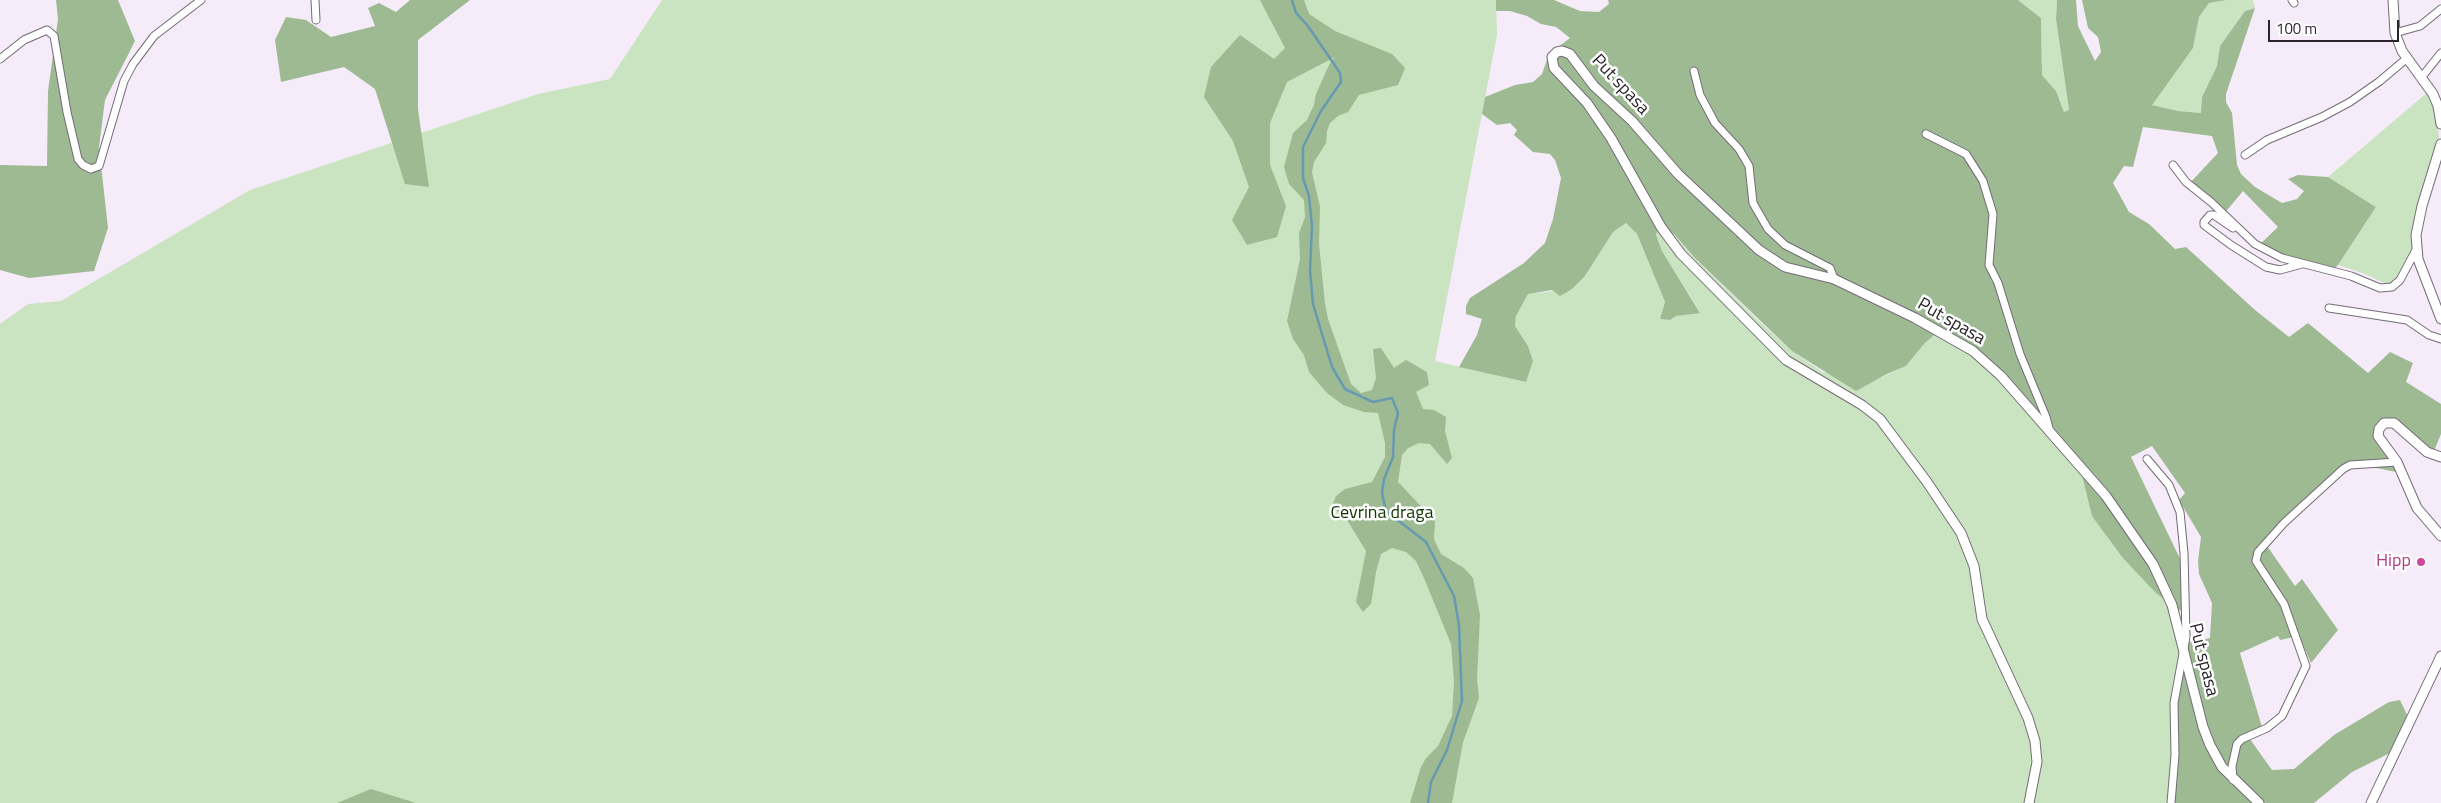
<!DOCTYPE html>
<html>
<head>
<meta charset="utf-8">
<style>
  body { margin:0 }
  #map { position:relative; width:2441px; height:803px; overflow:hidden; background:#f6ecf9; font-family:"Titillium Web",sans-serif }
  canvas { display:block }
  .scale { position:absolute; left:2268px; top:20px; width:131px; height:22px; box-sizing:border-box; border:2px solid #29252a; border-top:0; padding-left:6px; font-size:15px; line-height:18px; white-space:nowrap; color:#29252a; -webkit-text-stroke:4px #fefefe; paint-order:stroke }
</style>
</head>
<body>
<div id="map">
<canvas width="2441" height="803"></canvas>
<div class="scale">100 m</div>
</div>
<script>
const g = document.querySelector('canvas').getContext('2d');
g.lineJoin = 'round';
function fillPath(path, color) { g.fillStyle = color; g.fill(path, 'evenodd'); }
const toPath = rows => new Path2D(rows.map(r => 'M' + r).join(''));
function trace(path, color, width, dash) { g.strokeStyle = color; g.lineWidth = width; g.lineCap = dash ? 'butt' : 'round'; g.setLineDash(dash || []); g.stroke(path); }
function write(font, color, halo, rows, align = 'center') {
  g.font = font + ' "Titillium Web",sans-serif'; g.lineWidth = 5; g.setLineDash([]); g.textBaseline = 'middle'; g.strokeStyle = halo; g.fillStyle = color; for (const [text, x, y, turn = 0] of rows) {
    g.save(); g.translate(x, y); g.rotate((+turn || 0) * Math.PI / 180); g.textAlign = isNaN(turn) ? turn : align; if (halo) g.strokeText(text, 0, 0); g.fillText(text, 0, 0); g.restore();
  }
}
const green = toPath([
  [662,0,1496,0,1497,35,1435,361,1525,382,1533,361,1528,346,1515,326,1516,316,1528,294,1572,289,1585,276,1613,232,1626,223,1637,234,1665,302,1660,319,1670,320,1676,316,1700,312,1662,251,1656,235,1658,229,1674,234,1696,259,1757,319,1792,351,1823,372,1872,382,1906,366,1924,344,1941,329,1968,343,1994,363,2082,462,2083,479,2108,538,2122,557,2176,609,2181,626,2171,803,0,803,0,324,28,304,61,301,250,190,538,94,610,79],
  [2018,0,2057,0,2056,19,2069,110,2064,112,2056,91,2042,75,2041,18],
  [2227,0,2253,0,2255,8,2245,11,2220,46,2217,66,2202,97,2202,113,2178,111,2151,105,2193,48,2199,17,2209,3],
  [2429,91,2437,110,2439,142,2415,214,2414,249,2394,284,2388,285,2365,274,2338,265,2376,207,2328,177]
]);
const forest = toPath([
  [56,0,118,0,135,41,105,100,99,147,108,228,94,271,29,278,0,270,0,165,47,166,48,91,58,19],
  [410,0,470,0,418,40,418,109,429,187,405,184,375,89,344,67,281,82,275,40,286,17,306,20,331,37,375,26,368,8,379,3,396,12],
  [1260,0,1304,0,1309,14,1335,31,1392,54,1405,68,1398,85,1359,95,1348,112,1338,116,1330,123,1327,131,1326,143,1314,162,1312,172,1320,207,1319,244,1325,304,1328,319,1351,384,1361,393,1372,390,1376,378,1373,349,1381,348,1394,368,1406,360,1427,372,1429,385,1416,392,1423,409,1434,410,1446,417,1445,431,1452,458,1447,464,1430,444,1419,443,1408,448,1402,455,1398,482,1435,521,1434,539,1441,554,1464,568,1473,578,1480,615,1477,679,1479,698,1463,742,1452,803,1410,803,1421,767,1426,758,1438,746,1452,716,1454,681,1451,644,1424,578,1416,561,1406,552,1392,548,1381,554,1376,572,1371,604,1363,612,1356,602,1366,551,1347,520,1332,506,1336,496,1345,489,1372,482,1385,457,1385,443,1378,413,1364,412,1343,405,1327,393,1309,372,1304,355,1293,339,1287,321,1300,259,1299,233,1305,217,1304,200,1289,184,1284,167,1293,133,1307,120,1314,105,1316,94,1329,65,1335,57,1287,82,1270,123,1270,165,1286,206,1277,237,1247,245,1232,220,1249,187,1233,141,1204,97,1211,67,1240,35,1274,59,1285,48],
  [1496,0,1554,0,1580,11,1599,12,1609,4,1608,0,2018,0,2041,18,2042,75,2056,91,2064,112,2069,110,2056,19,2057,0,2076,0,2078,26,2095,61,2101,52,2098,37,2088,28,2082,0,2227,0,2209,3,2199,17,2193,48,2152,105,2178,111,2201,113,2202,97,2217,66,2220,46,2245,11,2255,8,2226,94,2226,102,2232,113,2237,165,2241,174,2255,187,2282,203,2297,199,2304,191,2288,179,2298,175,2328,177,2376,207,2338,265,2333,270,2280,258,2258,246,2278,227,2243,191,2223,215,2189,184,2218,153,2212,136,2143,127,2133,167,2124,166,2113,183,2129,212,2149,224,2175,249,2186,247,2255,310,2289,337,2308,323,2368,373,2390,352,2413,363,2406,382,2441,404,2441,434,2432,456,2395,425,2386,424,2380,436,2401,473,2362,465,2350,465,2265,543,2295,586,2302,579,2338,630,2311,663,2299,636,2280,640,2278,636,2240,653,2262,727,2250,732,2247,735,2272,770,2294,769,2334,735,2389,702,2400,700,2409,719,2394,751,2352,772,2314,803,2171,803,2174,703,2185,643,2210,638,2212,603,2199,574,2198,561,2201,537,2179,500,2185,493,2152,446,2131,457,2184,567,2186,612,2176,609,2155,592,2122,557,2092,516,2083,479,2082,462,1994,363,1968,343,1941,329,1924,344,1906,366,1887,374,1856,391,1792,351,1696,259,1674,234,1658,229,1656,235,1662,251,1700,313,1676,316,1670,320,1660,319,1665,302,1637,234,1626,223,1613,232,1585,276,1572,289,1560,296,1552,290,1528,294,1516,316,1515,326,1528,346,1533,361,1526,382,1459,367,1477,335,1482,319,1466,314,1466,306,1470,298,1524,263,1545,243,1553,219,1561,178,1555,160,1550,154,1533,152,1514,135,1517,130,1510,123,1497,125,1482,114,1485,97,1515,85,1533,82,1542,74,1549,54,1570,38,1556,27,1541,24,1527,16,1510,11,1496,11],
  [371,789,416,803,337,803]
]);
const stream = toPath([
  [1292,0,1296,13,1308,26,1340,73,1341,82,1321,111,1303,147,1303,178,1309,196,1312,226,1310,270,1313,304,1332,367,1345,389,1373,402,1392,398,1398,413,1394,430,1393,457,1384,479,1382,493,1386,511,1426,542,1454,596,1459,625,1462,701,1447,750,1431,782,1428,803]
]);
const minor = toPath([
  [315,0,316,20],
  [2292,0,2294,3],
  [2395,33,2420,26,2441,9],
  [0,59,24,40,47,30,54,36,67,112,78,159,83,165,91,169,99,166,124,81,133,64,154,36,201,0],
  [1694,71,1700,95,1715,123,1739,149,1749,166,1753,203,1768,229,1785,245,1830,268,1834,279],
  [2421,78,2441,53],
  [1926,134,1966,154,1983,181,1993,214,1989,265,1998,283,2020,354,2046,417,2050,432],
  [2245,155,2267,140,2322,117,2350,102,2380,81,2406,59],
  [2173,165,2186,182,2211,202,2255,244,2282,258,2351,276,2380,288,2392,287,2400,280,2417,248],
  [2233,228,2214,215,2210,215,2204,222,2204,225,2231,245,2266,267,2280,270,2302,264],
  [2329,308,2407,320,2429,335,2441,339],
  [2147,459,2169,485,2180,512,2184,553,2186,637,2174,703,2175,755,2171,803],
  [2233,780,2232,766,2237,744,2242,739,2267,728,2282,716,2306,666,2284,604,2256,561,2258,552,2284,523,2343,469,2350,465,2397,462]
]);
const tertiary = toPath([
  [2393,0,2395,33,2402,51,2433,94,2438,106,2441,124],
  [2441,144,2422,206,2416,235,2418,259,2441,319],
  [2441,457,2427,452,2394,423,2384,423,2379,429,2378,436,2397,462,2417,508,2441,536],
  [2029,803,2037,762,2035,741,2028,718,1982,619,1974,566,1961,533,1927,482,1880,419,1862,405,1786,360,1681,254,1661,227,1611,138,1587,103,1554,68,1552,57,1557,52,1562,51,1570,54,1594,86,1632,121,1678,174,1759,250,1785,267,1834,279,1915,318,1973,351,2001,376,2106,496,2153,564,2172,605,2203,727,2210,745,2222,767,2259,803],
  [2371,803,2441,656]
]);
const markers = [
  [2421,562,5,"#d1479c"]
];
const streetNames = [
  ["Put spasa",1620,85,47],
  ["Put spasa",1951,322,30],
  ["Put spasa",2203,660,76]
];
const parkNames = [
  ["Cevrina draga",1382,514]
];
const hotelNames = [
  ["Hipp",2411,562]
];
fillPath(green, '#cae4c1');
fillPath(forest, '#9dba93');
trace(stream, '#679ab1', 2.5);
trace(minor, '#746b76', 9);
trace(tertiary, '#746b76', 11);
trace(minor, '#fff', 7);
trace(tertiary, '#fff', 9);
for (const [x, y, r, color] of markers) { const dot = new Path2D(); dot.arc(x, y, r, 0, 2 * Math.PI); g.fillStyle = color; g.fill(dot); trace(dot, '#fefefe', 2); }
write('18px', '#29252a', '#fefefe', streetNames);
write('18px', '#113700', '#fefefe', parkNames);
write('18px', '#b23c85', '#fefefe', hotelNames, 'right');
</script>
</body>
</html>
